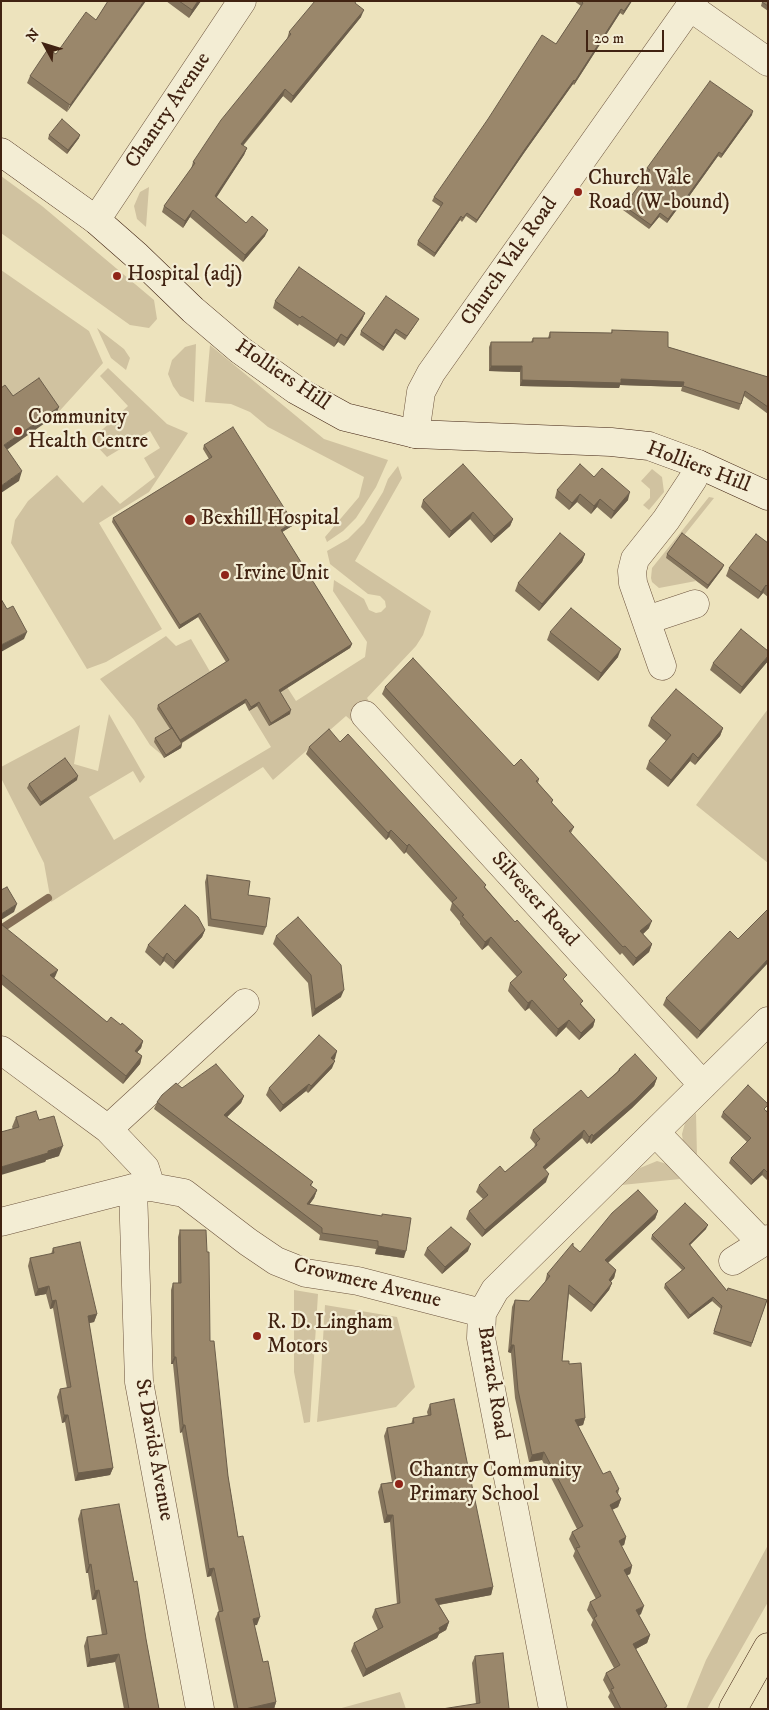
<!DOCTYPE html>
<html>
<head>
<meta charset="utf-8">
<style>
  body { margin:0 }
  #map { position:relative; width:769px; height:1710px; overflow:hidden; background:#ede3bd; font-family:"IM FELL DW Pica",serif }
  canvas { display:block }
  .frame { position:absolute; inset:0; border:2px solid #412312; pointer-events:none }
  .north { position:absolute; left:20px; top:20px; width:50px; height:50px; -webkit-text-stroke:4px #f3edd4; paint-order:stroke; rotate:309deg; font-size:14px; font-weight:700; line-height:20px; text-align:center; color:#412312 }
  .north::after { content:''; display:block; margin:auto; width:18px; height:22px; background:#412312; clip-path:polygon(50% 0,100% 100%,50% 72%,0 100%) }
  .scale { position:absolute; left:586px; top:30px; width:78px; height:22px; box-sizing:border-box; border:2px solid #412312; border-top:0; padding-left:6px; font-size:15px; line-height:18px; white-space:nowrap; color:#412312; -webkit-text-stroke:4px #f3edd4; paint-order:stroke }
</style>
</head>
<body>
<div id="map">
<canvas width="769" height="1710"></canvas>
<div class="frame"></div>
<div class="north">N</div>
<div class="scale">20 m</div>
</div>
<script>
const g = document.querySelector('canvas').getContext('2d');
g.lineJoin = 'round';
function fillPath(path, color) { g.fillStyle = color; g.fill(path, 'evenodd'); }
const toPath = rows => new Path2D(rows.map(r => 'M' + r).join(''));
function trace(path, color, width, dash) { g.strokeStyle = color; g.lineWidth = width; g.lineCap = dash ? 'butt' : 'round'; g.setLineDash(dash || []); g.stroke(path); }
function write(font, color, halo, rows, align = 'center') {
  g.font = font + ' "IM FELL DW Pica",serif'; g.lineWidth = 4.5; g.setLineDash([]); g.textBaseline = 'middle'; g.strokeStyle = halo; g.fillStyle = color; for (const [text, x, y, turn = 0] of rows) {
    g.save(); g.translate(x, y); g.rotate((+turn || 0) * Math.PI / 180); g.textAlign = isNaN(turn) ? turn : align; if (halo) g.strokeText(text, 0, 0); g.fillText(text, 0, 0); g.restore();
  }
}
const green = toPath([
  [1,176,42,206,154,300,157,319,149,328,130,325,1,233],
  [149,187,146,227,137,219,134,206,140,192],
  [1,270,89,331,103,363,55,416,36,388,9,406,1,395],
  [97,328,124,349,130,358,126,370,111,358],
  [196,344,194,402,180,396,173,386,168,374,172,360,185,347],
  [210,345,324,439,388,460,376,487,356,518,343,531,327,542,325,537,359,497,364,477,268,427,250,412,231,404,205,402],
  [108,368,167,424,188,433,149,492,99,523,162,629,106,662,87,669,11,543,15,520,28,501,57,475,83,503,102,485,120,504,155,477,144,458,160,448,150,431,107,457,91,440,128,406,100,376],
  [398,466,402,478,355,561,431,611,423,635,416,646,367,698,371,704,353,722,346,716,273,780,263,767,51,902,44,863,1,778,1,767,80,725,74,764,98,771,109,714,145,777,140,783,133,771,89,797,114,840,271,747,249,711,287,687,296,701,365,657,367,642,333,591,334,580,364,599,369,610,376,613,381,612,386,607,385,601,380,596,368,594,330,564,327,551,348,539,364,523,383,492,388,479],
  [652,469,662,477,664,492,649,510,643,505,650,498,650,489,641,481],
  [709,497,714,498,666,558,696,581,659,588,652,582,651,578,652,568],
  [166,636,176,646,191,639,212,675,171,731,154,742,162,755,150,745,134,720,100,679],
  [768,709,768,863,696,805],
  [696,1113,697,1157,683,1142,682,1134,685,1123],
  [657,1161,667,1164,680,1179,622,1185,640,1168],
  [294,1290,318,1294,310,1422,304,1423,294,1372],
  [325,1305,397,1317,415,1387,396,1407,317,1422,321,1374],
  [768,1545,768,1602,707,1709,686,1709,706,1660],
  [400,1692,406,1709,338,1709]
]);
const stream = toPath([
  [1,929,48,898]
]);
const minor = toPath([
  [690,7,768,62],
  [96,220,242,1],
  [415,434,421,392,431,373,694,1],
  [647,620,695,604],
  [662,666,633,583,632,571,635,559,666,520,693,479,698,464],
  [365,715,703,1085],
  [1,1050,108,1129,145,1168,151,1187,184,1193,248,1242,276,1261,306,1273,358,1281,482,1313],
  [108,1129,245,1003],
  [656,1133,762,1243],
  [133,1188,139,1382,200,1709],
  [1,1222,133,1188,149,1187],
  [733,1261,768,1239],
  [553,1709,481,1338,482,1313,495,1290,768,1021]
]);
const secondary = toPath([
  [1,152,96,220,137,256,193,310,240,350,296,390,345,417,415,434,611,442,649,446,698,464,768,496]
]);
const trunk = toPath([
  [733,1709,768,1647]
]);
const wall = toPath([
  [108,1,67,112,27,83,30,76,56,54,96,20],
  [166,1,201,1,189,18],
  [574,1,632,1,623,15,620,13,574,85,573,84,524,153,476,223,466,216,462,222,460,220,434,257,417,245,418,241,441,207,432,201,434,197,556,44,581,6],
  [768,1,768,11,761,6,762,2],
  [357,5,361,17,291,103,283,96,243,146,247,148,244,155,216,197,246,223,265,236,243,262,190,217,183,228,162,212,164,206,191,169,193,162,287,39,289,32],
  [752,115,721,158,718,156,680,209,678,208,667,223,659,217,649,229,623,210,624,206,648,174,646,172,647,168],
  [49,135,79,138,67,154,48,139],
  [275,301,365,313,362,320,344,346,338,342,334,347,299,324,298,326,273,308],
  [417,322,405,340,395,333,383,351,360,335,361,331],
  [612,330,768,377,768,414,744,396,739,410,681,391,682,387,620,385,619,388,520,386,520,372,489,371,489,347,491,342,531,342,533,338,548,338,550,332,611,333],
  [204,445,292,526,282,532,352,644,350,648,280,692,290,714,269,726,257,706,249,711,245,703,182,743,182,744,181,748,164,758,154,742,155,738,170,729,157,709,158,705,226,662,198,617,179,629,112,522,113,518,209,459,203,449],
  [594,477,628,500,611,519,597,507,591,514,577,502,569,510,555,498,557,490],
  [423,500,513,519,510,526,491,543,470,519,449,538,421,507],
  [768,543,768,597,763,593,758,599,726,576,729,568],
  [585,554,582,562,539,611,515,591,518,583],
  [667,554,724,565,722,569,707,589,666,558],
  [550,632,618,657,598,681,547,640],
  [768,661,740,694,710,670,713,663],
  [385,687,514,766,539,779,538,783,553,800,552,803,574,827,571,833,649,928,643,934,652,944,649,952,633,966,622,953,620,955,382,694],
  [651,718,723,728,720,736,695,765,690,761,668,787,646,769,649,761,666,741,648,726],
  [340,742,486,885,485,887,565,981,582,1005,595,1020,593,1027,579,1040,566,1027,556,1037,529,1008,525,1011,508,991,510,983,517,977,488,945,482,950,460,924,460,922,450,910,452,903,406,852,404,854,389,837,386,840,306,754,309,747],
  [77,780,40,806,27,788,29,784],
  [207,875,248,895,266,927,263,935,208,926,205,882],
  [1,924,55,977,54,978,107,1022,121,1025,143,1041,141,1048,137,1052,142,1056,140,1064,123,1084,1,984],
  [205,930,202,937,173,969,164,961,160,966,145,952,148,945],
  [276,936,341,997,312,1017,308,983,273,944],
  [738,939,697,1039,663,1005,666,998],
  [337,1051,333,1060,332,1068,308,1093,306,1091,280,1112,266,1095,269,1088],
  [619,1069,657,1078,654,1086,632,1108,591,1144,589,1142,587,1144,582,1138,545,1170,546,1182,482,1237,466,1219,469,1211,483,1199,476,1192,479,1185,505,1172,534,1148,535,1144,530,1138,533,1130,588,1098,617,1072],
  [182,1088,244,1096,241,1103,227,1117,313,1182,311,1186,317,1190,314,1198,309,1205,381,1216,404,1258,375,1254,376,1249,319,1240,320,1235,154,1109,157,1102],
  [767,1110,766,1111,768,1113,768,1181,762,1175,751,1185,729,1163,731,1158,747,1142,721,1117,723,1112],
  [16,1117,39,1120,59,1156,46,1160,45,1162,13,1129,12,1127],
  [658,1211,655,1219,608,1263,616,1270,614,1278,611,1281,612,1283,609,1290,591,1312,569,1294,562,1361,569,1364,585,1418,583,1425,578,1426,603,1474,619,1489,618,1494,621,1499,618,1507,612,1510,626,1537,624,1545,621,1546,632,1566,630,1574,627,1575,641,1614,639,1615,650,1635,647,1643,636,1649,667,1706,666,1709,615,1709,608,1697,610,1693,603,1680,606,1673,614,1668,591,1625,593,1620,587,1610,590,1602,596,1599,573,1556,575,1551,569,1539,572,1532,577,1529,542,1460,529,1462,515,1398,511,1353,508,1352,512,1307,515,1300,529,1301,545,1282,547,1274,573,1246,580,1252],
  [706,1229,690,1245,727,1291,767,1300,751,1347,713,1334,721,1309,712,1301,688,1319,664,1288,665,1284,682,1270,651,1239,652,1235],
  [180,1230,210,1341,228,1476,238,1537,257,1625,254,1625,263,1662,276,1702,274,1709,234,1709,215,1619,218,1612,219,1612,211,1576,207,1577,182,1432,180,1433,173,1364,171,1364,171,1290,173,1283,178,1283,178,1237],
  [53,1248,97,1314,94,1322,89,1323,113,1468,110,1475,75,1481,65,1422,62,1423,57,1397,60,1389,67,1388,53,1308,50,1309,46,1294,35,1296,28,1266,30,1258,51,1254],
  [427,1248,468,1251,442,1274,424,1255],
  [430,1404,493,1587,491,1595,439,1605,449,1622,446,1630,439,1634,437,1638,363,1677,351,1651,354,1643,378,1630,372,1617,375,1609,397,1604,390,1522,384,1523,378,1492,381,1484,392,1482,384,1436,387,1428,411,1424,413,1418,428,1416,427,1412],
  [81,1510,146,1639,159,1709,124,1709,115,1662,87,1667,84,1646,87,1637,102,1635,96,1599,92,1600,88,1573,86,1573,78,1519],
  [475,1656,509,1709,476,1704,472,1663]
]);
const shadedWall = toPath([
  [144,1,146,1,67,112,70,105],
  [198,1,201,1,189,18,192,10],
  [631,1,632,1,623,15,624,11],
  [621,9,620,13,574,85,575,81],
  [364,10,361,17,291,103,293,96],
  [574,80,573,84,524,153,476,223,477,220,525,149],
  [285,89,283,96,238,151,241,144],
  [753,111,752,115,721,158,722,154],
  [80,135,79,138,67,154,68,150],
  [247,148,244,155,213,203,215,196],
  [719,152,718,156,680,209,681,205],
  [679,204,678,208,667,223,668,219],
  [193,210,190,217,183,228,185,221],
  [660,213,659,217,649,229,651,225],
  [461,216,460,220,434,257,435,253],
  [268,230,265,236,243,262,245,255],
  [365,313,362,320,344,346,347,338],
  [396,329,395,333,383,351,384,347],
  [341,334,338,342,334,347,337,340],
  [491,366,522,366,520,372,489,371],
  [621,379,684,382,682,387,620,385,619,388,520,386,522,380],
  [59,407,55,416,1,454,4,445],
  [22,471,19,481,1,493,1,486],
  [630,492,628,500,611,519,614,511],
  [580,494,577,502,569,510,572,503],
  [600,499,597,507,591,514,594,506],
  [473,512,470,519,449,538,451,531],
  [513,519,510,526,491,543,494,536],
  [293,522,292,526,279,534,281,530],
  [585,554,582,562,539,611,542,604],
  [724,565,722,569,707,589,708,585],
  [766,585,763,593,758,599,761,592],
  [200,613,198,617,179,629,180,625],
  [27,632,24,639,1,652,1,645],
  [352,644,350,648,278,694,279,690],
  [621,649,618,657,598,681,601,673],
  [768,656,768,661,740,694,742,687],
  [246,699,245,703,179,744,180,740],
  [259,702,257,706,249,711,251,707],
  [291,710,290,714,269,726,271,723],
  [723,728,720,736,695,765,698,758],
  [182,744,181,748,164,758,166,755],
  [693,753,690,761,668,787,671,780],
  [78,776,77,780,40,806,41,802],
  [391,830,389,837,386,840,388,833],
  [409,844,406,852,404,854,407,846],
  [17,904,14,912,1,920,1,914],
  [652,921,649,928,638,939,640,931],
  [205,930,202,937,173,969,175,961],
  [491,937,488,945,482,950,485,942],
  [652,944,649,952,633,966,636,958],
  [167,953,164,961,160,966,163,958],
  [768,959,768,963,697,1039,700,1031],
  [58,970,55,977,47,982,50,975],
  [344,990,341,997,312,1017,315,1009],
  [532,1000,529,1008,525,1011,528,1003],
  [569,1020,566,1027,556,1037,558,1029],
  [595,1020,593,1027,579,1040,581,1033],
  [143,1041,141,1048,132,1058,135,1051],
  [337,1051,335,1059,329,1065,331,1058],
  [142,1056,140,1064,123,1084,126,1076],
  [335,1061,332,1068,308,1093,311,1086],
  [657,1078,654,1086,632,1108,591,1144,593,1136],
  [309,1084,306,1091,280,1112,283,1105],
  [244,1096,241,1103,222,1122,224,1115],
  [584,1130,582,1138,540,1174,543,1167],
  [592,1134,589,1142,587,1144,589,1137],
  [63,1146,59,1156,46,1160,45,1162,1,1175,1,1167],
  [764,1169,762,1175,751,1185,753,1180],
  [549,1174,546,1182,482,1237,485,1230],
  [317,1190,314,1198,304,1212,307,1204],
  [658,1211,655,1219,602,1268,605,1260],
  [708,1225,706,1229,688,1247,689,1244],
  [471,1244,468,1251,442,1274,445,1267],
  [378,1246,406,1251,404,1258,375,1254],
  [616,1270,614,1278,606,1287,609,1280],
  [612,1283,609,1290,591,1312,594,1305],
  [49,1286,46,1294,35,1296,38,1289],
  [713,1297,712,1301,688,1319,690,1315],
  [56,1300,53,1308,50,1309,52,1301],
  [97,1314,94,1322,85,1324,88,1316],
  [511,1345,514,1345,511,1353,508,1352],
  [174,1357,176,1357,173,1364,171,1364],
  [64,1415,68,1415,65,1422,62,1423],
  [585,1418,583,1425,572,1428,575,1420],
  [183,1425,185,1425,182,1432,180,1433],
  [544,1452,542,1460,529,1462,532,1455],
  [113,1468,110,1475,75,1481,78,1473],
  [621,1499,618,1507,607,1512,610,1505],
  [387,1515,393,1515,390,1522,384,1523],
  [626,1537,624,1545,616,1548,619,1541],
  [91,1564,88,1573,86,1573,89,1565],
  [632,1566,630,1574,622,1578,624,1570],
  [214,1568,211,1576,207,1577,209,1569],
  [493,1587,491,1595,432,1606,435,1599],
  [99,1590,96,1599,92,1600,95,1591],
  [644,1606,641,1614,634,1618,636,1610],
  [260,1617,257,1625,250,1626,253,1619],
  [449,1622,446,1630,439,1634,437,1638,363,1677,366,1669],
  [650,1635,647,1643,630,1652,633,1644],
  [119,1654,115,1662,87,1667,90,1659],
  [276,1702,274,1709,245,1709]
]);
const building = toPath([
  [108,1,144,1,70,105,30,76,48,49,56,54,86,12,96,20,108,1],
  [179,1,198,1,192,10,179,1],
  [315,1,356,1,355,3,364,10,293,96,285,89,241,144,247,148,215,196,246,223,252,216,268,230,245,255,193,210,185,221,164,206,195,163,193,162,221,120,291,34,289,32,315,1],
  [581,1,631,1,624,11,621,9,575,81,574,80,525,149,477,220,467,213,463,218,461,216,435,253,418,241,443,203,434,197,488,119,542,35,556,44,583,3,581,1],
  [763,1,768,1,768,6,762,2,763,1],
  [710,81,753,111,722,154,719,152,681,205,679,204,668,219,660,213,651,225,624,206,650,170,647,168,710,81],
  [62,119,80,135,68,150,49,135,62,119],
  [299,267,365,313,347,338,341,334,337,340,302,316,300,318,275,301,299,267],
  [386,296,419,319,407,336,396,329,384,347,361,331,386,296],
  [612,330,668,332,668,347,768,377,768,407,745,391,741,404,683,386,684,382,621,379,621,383,522,380,522,366,491,366,491,342,533,342,533,338,550,338,550,332,612,333,612,330],
  [39,378,59,407,4,445,22,471,1,486,1,388,5,385,13,396,39,378],
  [233,427,293,522,281,530,352,644,279,690,291,710,271,723,259,702,251,707,246,699,180,740,158,705,229,660,200,613,180,625,113,518,212,457,204,445,233,427],
  [463,464,513,519,494,536,473,512,451,531,423,500,463,464],
  [580,464,594,477,602,468,630,492,614,511,600,499,594,506,580,494,572,503,557,490,580,464],
  [560,533,585,554,542,604,518,583,560,533],
  [682,533,724,565,708,585,667,554,682,533],
  [756,534,768,543,768,587,766,585,761,592,729,568,756,534],
  [1,599,7,609,13,606,27,632,1,645,1,599],
  [571,608,621,649,601,673,550,632,571,608],
  [741,629,768,651,768,656,742,687,713,663,741,629],
  [413,658,514,766,521,759,539,779,536,781,553,800,551,802,574,827,569,831,652,921,640,931,652,944,636,958,625,946,623,947,385,687,413,658],
  [676,689,723,728,698,758,693,753,671,780,649,761,671,735,651,718,676,689],
  [172,728,182,744,166,755,155,738,172,728],
  [329,729,340,742,348,734,486,885,484,887,515,922,517,920,567,975,563,979,583,1001,580,1004,595,1020,581,1033,569,1020,558,1029,532,1000,528,1003,510,983,522,972,491,937,485,942,462,916,464,915,452,902,457,898,409,844,407,846,391,830,388,833,309,747,329,729],
  [65,758,78,776,41,802,29,784,65,758],
  [207,875,250,881,248,895,270,898,266,927,211,919,207,875],
  [7,887,17,904,1,914,1,890,7,887],
  [185,905,198,917,205,930,175,961,167,953,163,958,148,945,185,905],
  [768,909,768,959,700,1031,666,998,730,931,738,939,768,909],
  [298,917,341,965,344,990,315,1009,311,975,276,936,298,917],
  [1,924,58,970,50,975,107,1022,111,1017,121,1025,122,1023,143,1041,135,1051,142,1056,126,1076,1,974,1,924],
  [319,1035,337,1051,331,1058,335,1061,311,1086,309,1084,283,1105,269,1088,319,1035],
  [635,1054,657,1078,635,1100,593,1136,592,1134,589,1137,584,1130,543,1167,549,1174,485,1230,469,1211,488,1195,479,1185,500,1166,505,1172,537,1145,536,1143,540,1139,533,1130,581,1090,588,1098,620,1070,619,1069,635,1054],
  [216,1064,244,1096,224,1115,313,1182,310,1185,317,1190,307,1204,382,1216,382,1214,411,1218,406,1251,378,1246,378,1241,322,1233,322,1228,157,1102,162,1095,176,1083,182,1088,216,1064],
  [748,1085,768,1104,768,1105,764,1109,768,1113,768,1173,764,1169,753,1180,731,1158,751,1138,723,1112,748,1085],
  [36,1111,39,1120,54,1116,63,1146,48,1151,48,1153,1,1167,1,1132,19,1127,16,1117,36,1111],
  [638,1190,658,1211,605,1260,616,1270,609,1280,612,1283,594,1305,569,1285,562,1361,569,1361,569,1364,581,1363,585,1418,575,1420,603,1474,610,1471,619,1489,616,1491,621,1499,610,1505,626,1537,619,1541,632,1566,624,1570,644,1606,636,1610,650,1635,633,1644,667,1706,663,1709,621,1709,611,1689,614,1688,606,1673,620,1665,594,1618,597,1616,590,1602,601,1596,576,1548,580,1547,572,1532,583,1526,544,1452,532,1455,518,1390,514,1345,511,1345,515,1300,529,1301,550,1276,547,1274,573,1243,573,1246,580,1252,612,1213,638,1190],
  [685,1203,708,1225,689,1244,727,1291,728,1288,767,1300,752,1343,714,1331,722,1306,713,1297,690,1315,665,1284,685,1268,652,1235,685,1203],
  [451,1227,471,1244,445,1267,427,1248,451,1227],
  [180,1230,206,1230,207,1252,209,1252,210,1341,214,1341,228,1476,238,1537,243,1536,260,1617,253,1619,263,1662,268,1661,276,1702,245,1709,238,1709,218,1612,223,1611,214,1568,209,1569,185,1425,183,1425,176,1357,174,1357,173,1283,181,1283,180,1230],
  [80,1242,97,1314,88,1316,113,1468,78,1473,68,1415,64,1415,60,1389,71,1387,56,1300,52,1301,49,1286,38,1289,30,1258,54,1253,53,1248,80,1242],
  [454,1399,493,1587,435,1599,449,1622,439,1628,440,1631,366,1669,354,1643,383,1627,375,1609,400,1603,393,1515,387,1515,381,1484,396,1482,387,1428,414,1423,413,1418,431,1415,430,1404,454,1399],
  [119,1504,134,1582,137,1581,146,1639,159,1709,129,1709,119,1654,90,1659,87,1637,107,1634,99,1590,95,1591,91,1564,89,1565,81,1510,119,1504],
  [503,1653,509,1709,442,1709,480,1703,475,1656,503,1653]
]);
const markers = [
  [578,192,5,"#8f2418"],
  [117,276,5,"#8f2418"],
  [18,431,5,"#8f2418"],
  [190,520,6,"#8f2418"],
  [225,575,5,"#8f2418"],
  [257,1336,5,"#8f2418"],
  [399,1484,5,"#8f2418"]
];
const streetNames = [
  ["Chantry Avenue",169,111,-56],
  ["Church Vale Road",510,262,-55],
  ["Holliers Hill",282,376,34],
  ["Holliers Hill",698,468,21],
  ["Silvester Road",534,900,48],
  ["Crowmere Avenue",367,1284,14],
  ["Barrack Road",492,1383,81],
  ["St Davids Avenue",153,1450,80]
];
const poiNames = [
  ["Church Vale",588,180],
  ["Road (W-bound)",588,204],
  ["Hospital (adj)",127,276],
  ["Community",28,419],
  ["Health Centre",28,443],
  ["Bexhill Hospital",201,520],
  ["Irvine Unit",235,575],
  ["R. D. Lingham",267,1324],
  ["Motors",267,1348],
  ["Chantry Community",409,1472],
  ["Primary School",409,1496]
];
fillPath(green, '#d0c2a0');
trace(stream, '#856f56', 8);
trace(minor, '#6c533d', 29);
trace(secondary, '#412312', 29);
trace(trunk, '#412312', 29);
trace(minor, '#f3edd4', 28);
trace(secondary, '#f3edd4', 28);
trace(trunk, '#ede3bd', 28);
fillPath(wall, '#84745c');
fillPath(shadedWall, '#6c5e4b');
fillPath(building, '#9a876b');
trace(building, '#6c5e4b', 1);
for (const [x, y, r, color] of markers) { const dot = new Path2D(); dot.arc(x, y, r, 0, 2 * Math.PI); g.fillStyle = color; g.fill(dot); trace(dot, '#f3edd4', 2); }
write('21px', '#412312', '#f3edd4', streetNames);
write('21px', '#412312', '#f3edd4', poiNames, 'left');
</script>
</body>
</html>
